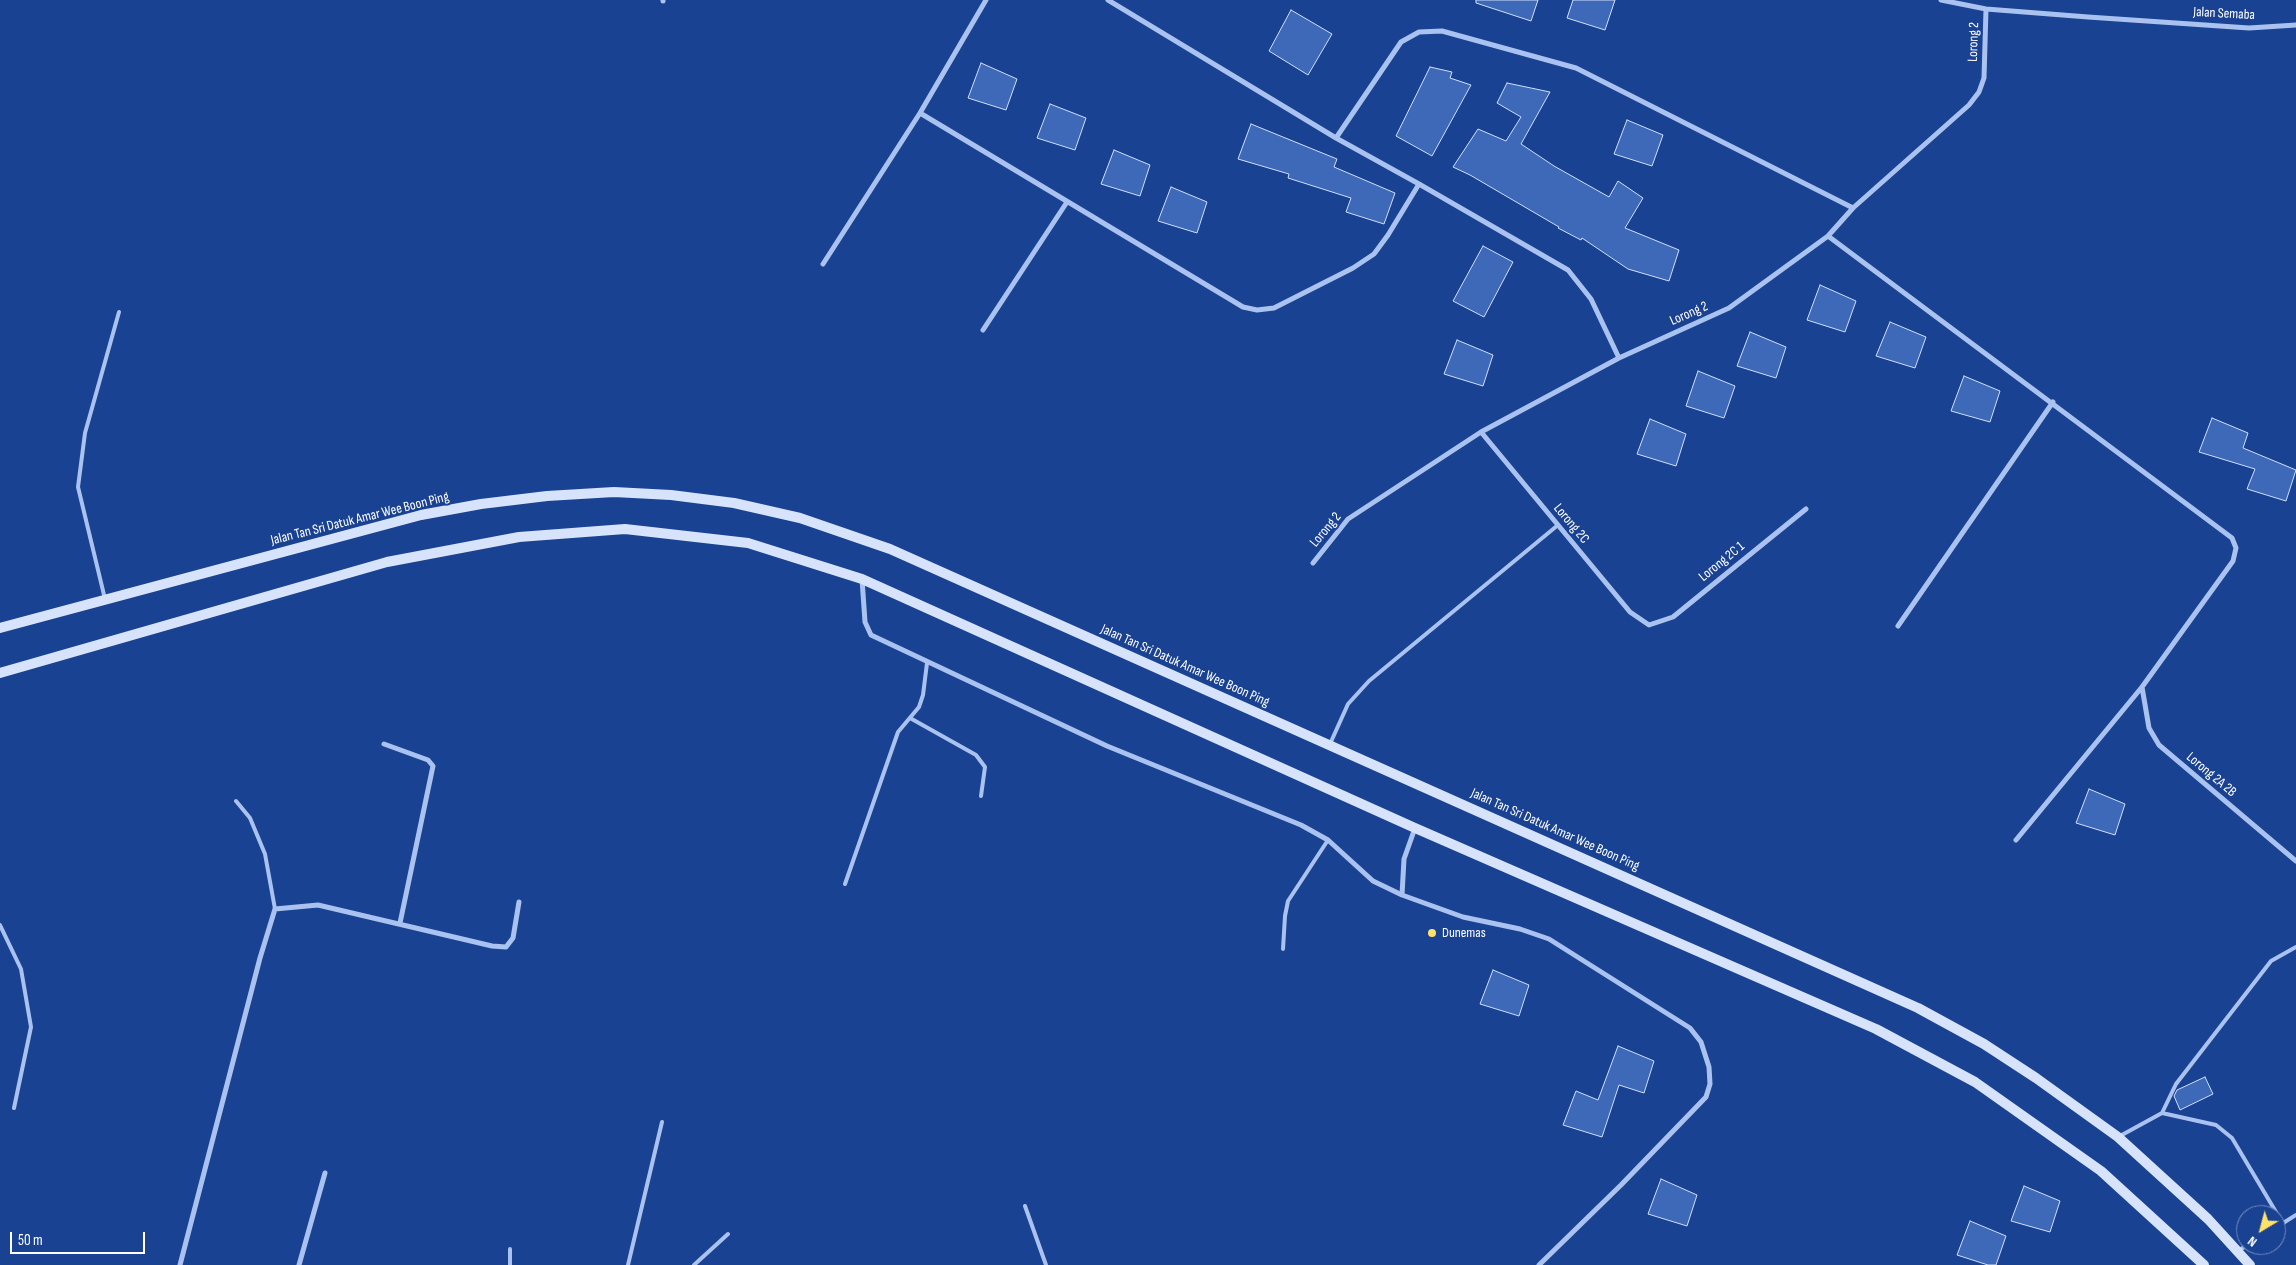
<!DOCTYPE html>
<html>
<head>
<meta charset="utf-8">
<style>
  body { margin:0 }
  #map { position:relative; width:2296px; height:1265px; overflow:hidden; background:#1a4292; font-family:"Sofia Sans Condensed",sans-serif }
  canvas { display:block }
  .north { position:absolute; left:2236px; top:1205px; width:50px; height:50px; box-sizing:border-box; background:#1a4292; border:1px solid #768ebe; border-radius:50%; rotate:217deg; font-size:14px; font-weight:700; line-height:20px; text-align:center; color:#fff }
  .north::after { content:''; display:block; margin:auto; width:18px; height:22px; background:#ffe268; clip-path:polygon(50% 0,100% 100%,50% 72%,0 100%) }
  .scale { position:absolute; left:10px; top:1232px; width:135px; height:22px; box-sizing:border-box; border:2px solid #fff; border-top:0; padding-left:6px; font-size:15px; line-height:18px; white-space:nowrap; color:#fff; -webkit-text-stroke:4px #1a4292; paint-order:stroke }
</style>
</head>
<body>
<div id="map">
<canvas width="2296" height="1265"></canvas>
<div class="north">N</div>
<div class="scale">50 m</div>
</div>
<script>
const g = document.querySelector('canvas').getContext('2d');
g.lineJoin = 'round';
function fillPath(path, color) { g.fillStyle = color; g.fill(path, 'evenodd'); }
const toPath = rows => new Path2D(rows.map(r => 'M' + r).join(''));
function trace(path, color, width, dash) { g.strokeStyle = color; g.lineWidth = width; g.lineCap = dash ? 'butt' : 'round'; g.setLineDash(dash || []); g.stroke(path); }
function write(font, color, halo, rows, align = 'center') {
  g.font = font + ' "Sofia Sans Condensed",sans-serif'; g.lineWidth = 4; g.setLineDash([]); g.textBaseline = 'middle'; g.strokeStyle = halo; g.fillStyle = color; for (const [text, x, y, turn = 0] of rows) {
    g.save(); g.translate(x, y); g.rotate((+turn || 0) * Math.PI / 180); g.textAlign = isNaN(turn) ? turn : align; if (halo) g.strokeText(text, 0, 0); g.fillText(text, 0, 0); g.restore();
  }
}
const building = toPath([
  [1476,0,1538,0,1531,21,1476,3,1476,0],
  [1573,0,1615,0,1605,30,1567,18,1573,0],
  [1291,10,1332,34,1308,75,1269,51,1291,10],
  [981,63,1017,79,1006,110,968,98,981,63],
  [1430,67,1452,72,1450,78,1471,85,1432,156,1396,136,1430,67],
  [1507,83,1550,92,1521,144,1554,166,1609,197,1618,181,1643,198,1625,228,1679,250,1669,281,1628,269,1582,238,1581,240,1558,228,1559,227,1470,175,1453,167,1478,129,1506,141,1521,117,1497,103,1507,83],
  [1050,104,1086,118,1075,150,1037,138,1050,104],
  [1627,120,1663,135,1652,166,1614,154,1627,120],
  [1251,124,1337,159,1334,167,1395,193,1384,224,1346,212,1351,198,1288,178,1289,174,1238,159,1251,124],
  [1114,150,1150,165,1140,196,1101,184,1114,150],
  [1171,187,1207,202,1197,233,1158,221,1171,187],
  [1483,246,1513,262,1484,317,1453,301,1483,246],
  [1820,285,1856,301,1845,332,1807,320,1820,285],
  [1890,322,1926,337,1915,368,1876,356,1890,322],
  [1750,332,1786,347,1776,378,1737,366,1750,332],
  [1457,340,1493,355,1483,386,1444,374,1457,340],
  [1698,371,1735,386,1724,418,1686,406,1698,371],
  [1964,376,2000,391,1990,422,1951,411,1964,376],
  [2212,418,2248,433,2243,448,2296,470,2286,501,2247,489,2255,469,2199,452,2212,418],
  [1650,419,1686,434,1676,466,1637,454,1650,419],
  [2089,789,2125,804,2115,835,2076,823,2089,789],
  [1493,970,1529,985,1519,1016,1480,1004,1493,970],
  [1618,1046,1654,1061,1644,1093,1619,1085,1602,1137,1563,1125,1576,1091,1598,1100,1618,1046],
  [2205,1077,2213,1094,2180,1110,2174,1096,2177,1090,2205,1077],
  [1661,1179,1697,1195,1687,1226,1648,1214,1661,1179],
  [2024,1186,2060,1201,2050,1232,2011,1221,2024,1186],
  [1970,1221,2006,1236,1996,1265,1988,1265,1957,1255,1970,1221]
]);
const service = toPath([
  [105,599,78,487,85,433,119,312],
  [910,718,976,755,985,767,981,796],
  [1330,744,1348,704,1369,681,1558,525],
  [236,801,250,818,265,854,275,909],
  [845,884,898,732,919,707,923,695,927,663],
  [0,925,21,969,31,1027,14,1108],
  [1283,949,1285,916,1288,901,1328,840],
  [2162,1113,2176,1084,2271,961,2296,947],
  [2120,1136,2162,1113,2216,1125,2232,1138,2276,1212,2280,1225,2276,1228],
  [1025,1206,1046,1265],
  [2280,1225,2296,1215],
  [2239,1250,2248,1245],
  [510,1265,510,1249],
  [628,1265,662,1122],
  [694,1265,728,1234]
]);
const minor = toPath([
  [1108,0,1336,138,1419,184,1568,270,1591,299,1619,358],
  [1941,0,1986,9,2088,17,2249,28,2296,25],
  [663,1,663,0],
  [920,113,1243,307,1257,310,1274,308,1353,268,1374,254,1388,235,1419,184],
  [1336,138,1401,42,1419,32,1442,31,1576,68,1853,208],
  [1828,236,2232,538,2236,548,2233,561,2142,687,2016,840],
  [823,264,920,113,986,0],
  [983,330,1067,202],
  [1481,432,1630,612,1649,625,1673,617,1806,509],
  [1313,563,1348,519,1481,432,1619,358,1729,308,1828,236,1853,208,1969,105,1979,92,1984,78,1986,9],
  [862,579,865,622,871,635,1107,746,1301,825,1328,840,1373,881,1402,895,1463,917,1520,929,1549,939,1690,1028,1701,1042,1709,1067,1710,1084,1706,1097,1621,1185,1539,1265],
  [1898,626,2053,402],
  [2142,687,2149,728,2159,745,2296,861],
  [384,744,428,760,433,766,400,923],
  [1402,895,1404,859,1415,828],
  [180,1265,260,958,275,909,318,905,492,946,506,947,513,938,519,902],
  [299,1265,325,1173]
]);
const secondary = toPath([
  [0,628,421,515,481,504,547,496,614,492,671,495,734,503,800,518,890,549,1918,1008,1984,1044,2036,1078,2118,1137,2208,1219,2250,1265],
  [0,673,387,562,519,537,625,529,748,543,862,579,1415,828,1876,1029,1975,1082,2101,1171,2204,1265]
]);
const markers = [
  [1432,933,5,"#ffe268"]
];
const streetNames = [
  ["Jalan Semaba",2224,14,3],
  ["Lorong 2",1974,42,-88],
  ["Lorong 2",1689,314,-24],
  ["Jalan Tan Sri Datuk Amar Wee Boon Ping",360,519,-14],
  ["Lorong 2C",1571,524,50],
  ["Lorong 2",1326,530,-50],
  ["Lorong 2C 1",1722,562,-39],
  ["Jalan Tan Sri Datuk Amar Wee Boon Ping",1185,666,24],
  ["Lorong 2A 2B",2211,775,40],
  ["Jalan Tan Sri Datuk Amar Wee Boon Ping",1555,830,24]
];
const poiNames = [
  ["Dunemas",1442,933]
];
fillPath(building, '#3e69b8');
trace(building, '#d0dffb', 1);
trace(service, '#aac2ef', 4);
trace(minor, '#aac2ef', 5);
trace(secondary, '#d7e3fb', 10);
for (const [x, y, r, color] of markers) { const dot = new Path2D(); dot.arc(x, y, r, 0, 2 * Math.PI); g.fillStyle = color; g.fill(dot); trace(dot, '#1a4292', 2); }
write('14px', '#fff', '#1a4292', streetNames);
write('14px', '#fff', '#1a4292', poiNames, 'left');
</script>
</body>
</html>
